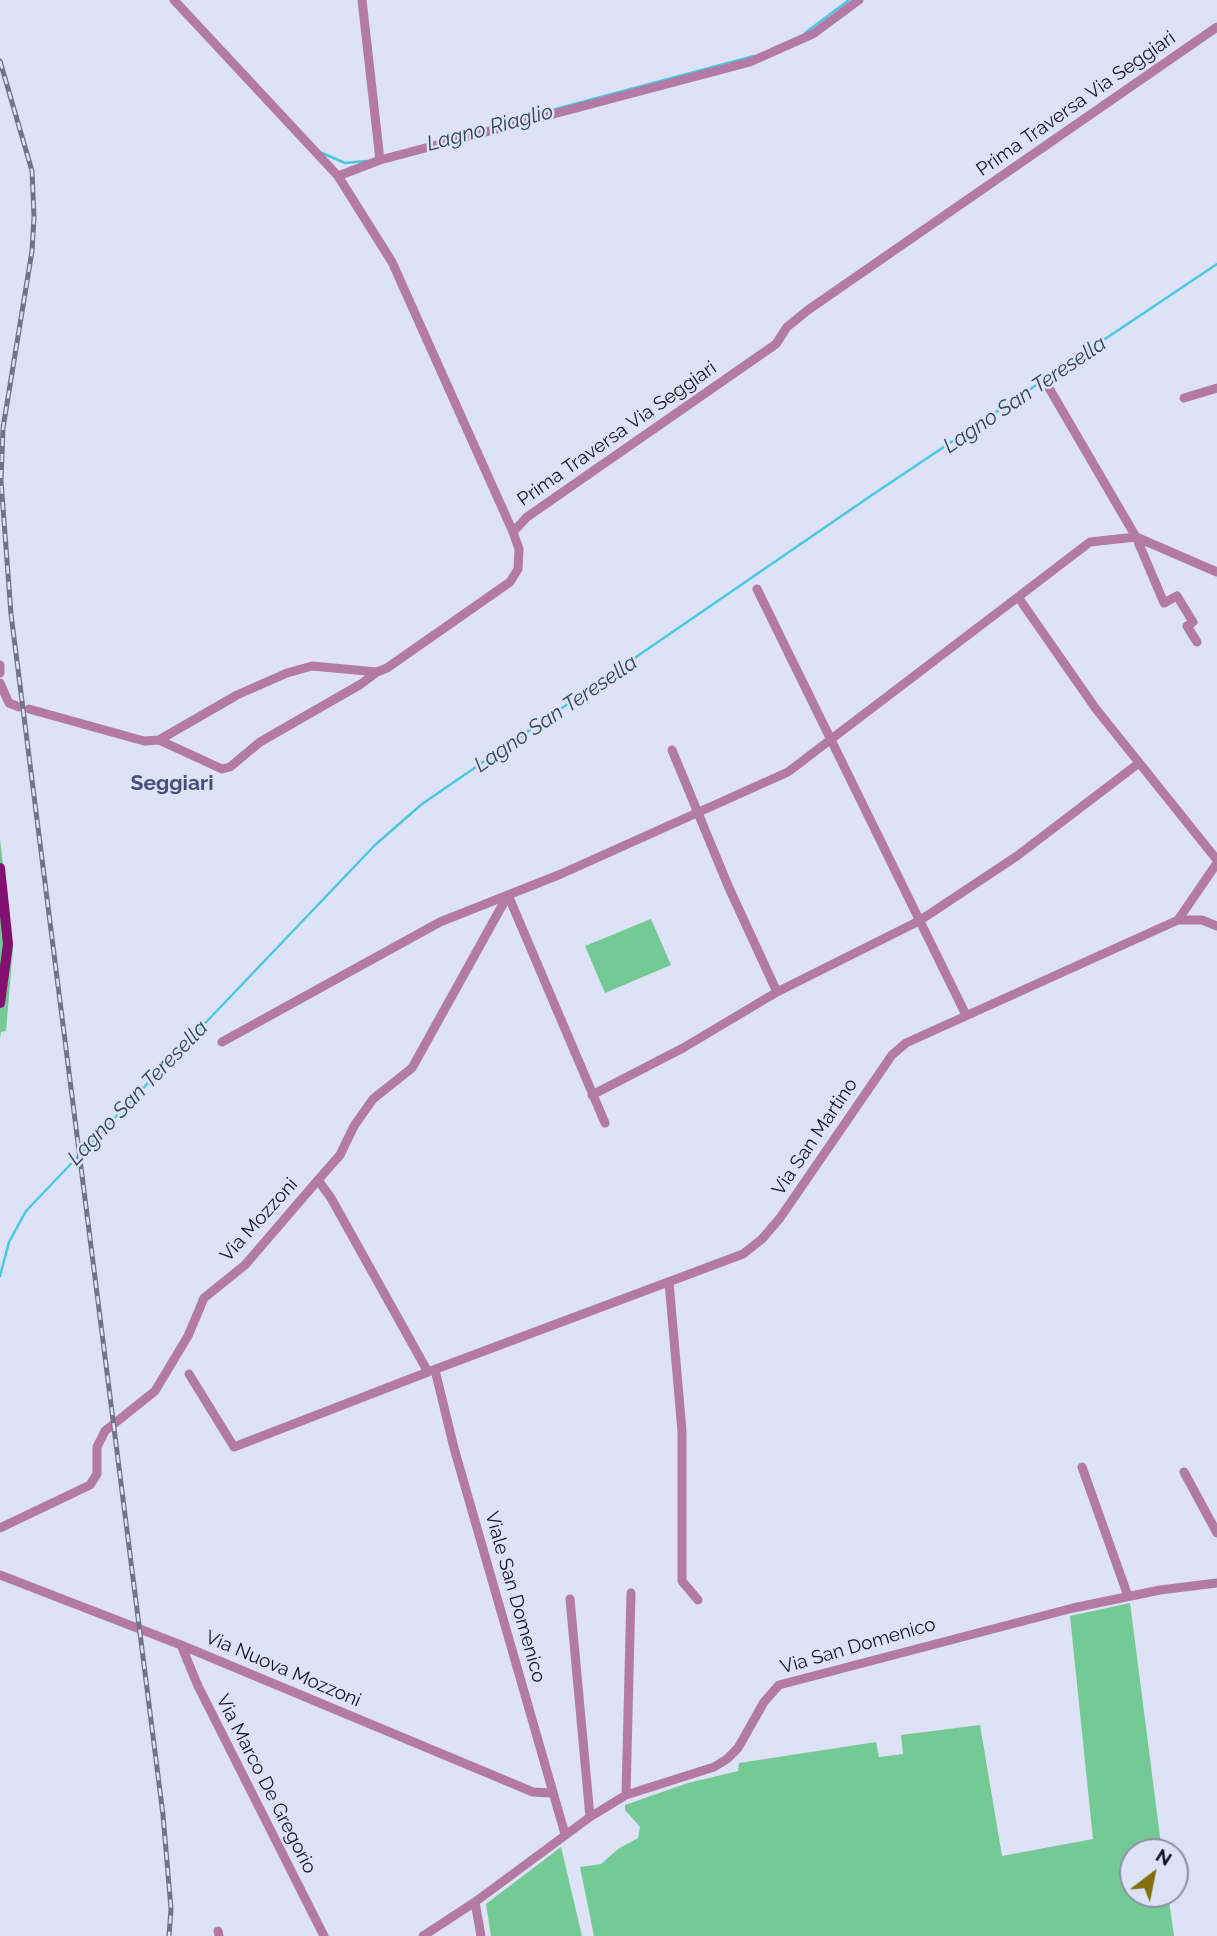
<!DOCTYPE html>
<html>
<head>
<meta charset="utf-8">
<style>
  body { margin:0 }
  #map { position:relative; width:1217px; height:1936px; overflow:hidden; background:#dde2f6; font-family:Raleway,sans-serif }
  canvas { display:block }
  .north { position:absolute; left:1119px; top:1838px; width:70px; height:70px; box-sizing:border-box; background:#dde2f6; border:2px solid #8c90a2; border-radius:50%; rotate:32deg; font-size:19px; font-weight:700; line-height:28px; text-align:center; color:#121425 }
  .north::after { content:''; display:block; margin:auto; width:24px; height:32px; background:#836f0e; clip-path:polygon(50% 0,100% 100%,50% 72%,0 100%) }
</style>
</head>
<body>
<div id="map">
<canvas width="1217" height="1936"></canvas>
<div class="north">N</div>
</div>
<script>
const g = document.querySelector('canvas').getContext('2d');
g.lineJoin = 'round';
function fillPath(path, color) { g.fillStyle = color; g.fill(path, 'evenodd'); }
const toPath = rows => new Path2D(rows.map(r => 'M' + r).join(''));
function trace(path, color, width, dash) { g.strokeStyle = color; g.lineWidth = width; g.lineCap = dash ? 'butt' : 'round'; g.setLineDash(dash || []); g.stroke(path); }
function write(font, color, halo, rows, align = 'center') {
  g.font = font + ' Raleway,sans-serif'; g.lineWidth = 5; g.setLineDash([]); g.textBaseline = 'middle'; g.strokeStyle = halo; g.fillStyle = color; for (const [text, x, y, turn = 0] of rows) {
    g.save(); g.translate(x, y); g.rotate((+turn || 0) * Math.PI / 180); g.textAlign = isNaN(turn) ? turn : align; if (halo) g.strokeText(text, 0, 0); g.fillText(text, 0, 0); g.restore();
  }
}
const green = toPath([
  [0,839,13,948,6,1031,1,1032,0,1039],
  [651,919,671,965,605,993,585,946],
  [1130,1603,1162,1852,1133,1852,1133,1894,1168,1894,1174,1936,594,1936,580,1867,601,1864,618,1849,638,1838,640,1827,625,1810,625,1805,688,1783,738,1771,739,1763,876,1742,879,1757,903,1754,901,1735,980,1725,1002,1856,1093,1839,1070,1616],
  [561,1847,582,1936,491,1936,486,1904]
]);
const stream = toPath([
  [805,33,849,0],
  [537,114,754,56],
  [322,153,345,163,366,161],
  [0,1276,9,1242,26,1211,375,845,422,804,872,495,1217,264]
]);
const minor = toPath([
  [380,160,750,62,813,34,859,0],
  [338,176,380,160,362,0],
  [1049,388,1136,537,1164,603,1177,596,1193,622,1187,626,1197,642],
  [1184,398,1217,388],
  [513,532,527,517,776,344,787,327,808,310,1217,27],
  [1217,572,1136,537,1090,542,1018,597,1096,709,1217,860],
  [757,589,966,1015],
  [0,665,0,673],
  [0,683,9,703,19,707],
  [29,709,144,741,159,740,237,695,287,673,312,666,377,672,387,668,510,582,518,569,519,549,513,532,392,262,338,176,174,0],
  [159,740,222,769,230,767,260,742,361,684,377,672],
  [672,750,729,888,777,992],
  [508,895,605,1123],
  [1178,920,1217,863],
  [222,1042,440,922,561,874,788,772,1018,597],
  [592,1095,683,1048,777,992,919,921,1017,856,1139,763],
  [318,1180,340,1155,354,1126,373,1099,412,1068,508,895],
  [669,1282,682,1431,682,1581,698,1600],
  [435,1370,454,1448,565,1834],
  [189,1374,234,1447,428,1372],
  [1082,1467,1128,1596],
  [1184,1472,1217,1533],
  [0,1528,90,1485,97,1474,97,1447,105,1431,155,1391,188,1336,204,1298,245,1265,318,1180,331,1198,428,1372,743,1254,762,1239,780,1218,892,1055,906,1043,1178,920,1202,920,1217,926],
  [0,1575,181,1645,533,1792,552,1793],
  [570,1599,590,1817],
  [181,1645,198,1686,324,1936],
  [626,1795,631,1593],
  [475,1902,481,1936],
  [218,1931,219,1936],
  [423,1936,475,1902,590,1817,626,1795,714,1767,727,1759,738,1748,764,1702,779,1685,1073,1608,1160,1590,1217,1583]
]);
const major = toPath([
  [0,868,8,944,0,1003]
]);
const rail = toPath([
  [0,61,32,171,34,217,32,251,3,428,1,481,11,614,163,1815,171,1909,169,1936]
]);
const streetNames = [
  ["Prima Traversa Via Seggiari",1076,104,-35],
  ["Prima Traversa Via Seggiari",617,434,-35],
  ["Via San Martino",815,1137,-56],
  ["Via Mozzoni",259,1220,-48],
  ["Viale San Domenico",515,1597,74],
  ["Via San Domenico",858,1646,-16],
  ["Via Nuova Mozzoni",283,1669,23],
  ["Via Marco De Gregorio",266,1784,63]
];
const waterNames = [
  ["Lagno Riaglio",490,128,-15],
  ["Lagno San Teresella",1025,395,-34],
  ["Lagno San Teresella",556,714,-34],
  ["Lagno San Teresella",138,1093,-46]
];
const neighbourhoodNames = [
  ["Seggiari",172,784]
];
fillPath(green, '#74ca95');
trace(stream, '#49c8e4', 2.5);
trace(minor, '#b47aa6', 9);
trace(major, '#821071', 10);
trace(rail, '#707486', 5);
trace(rail, '#dde2f6', 2.5, [8]);
write('19px', '#121425', '#dde2f6', streetNames);
write('italic 21px', '#2d484f', '#dde2f6', waterNames);
write('bold 21px', '#474e78', '#dde2f6', neighbourhoodNames);
</script>
</body>
</html>
